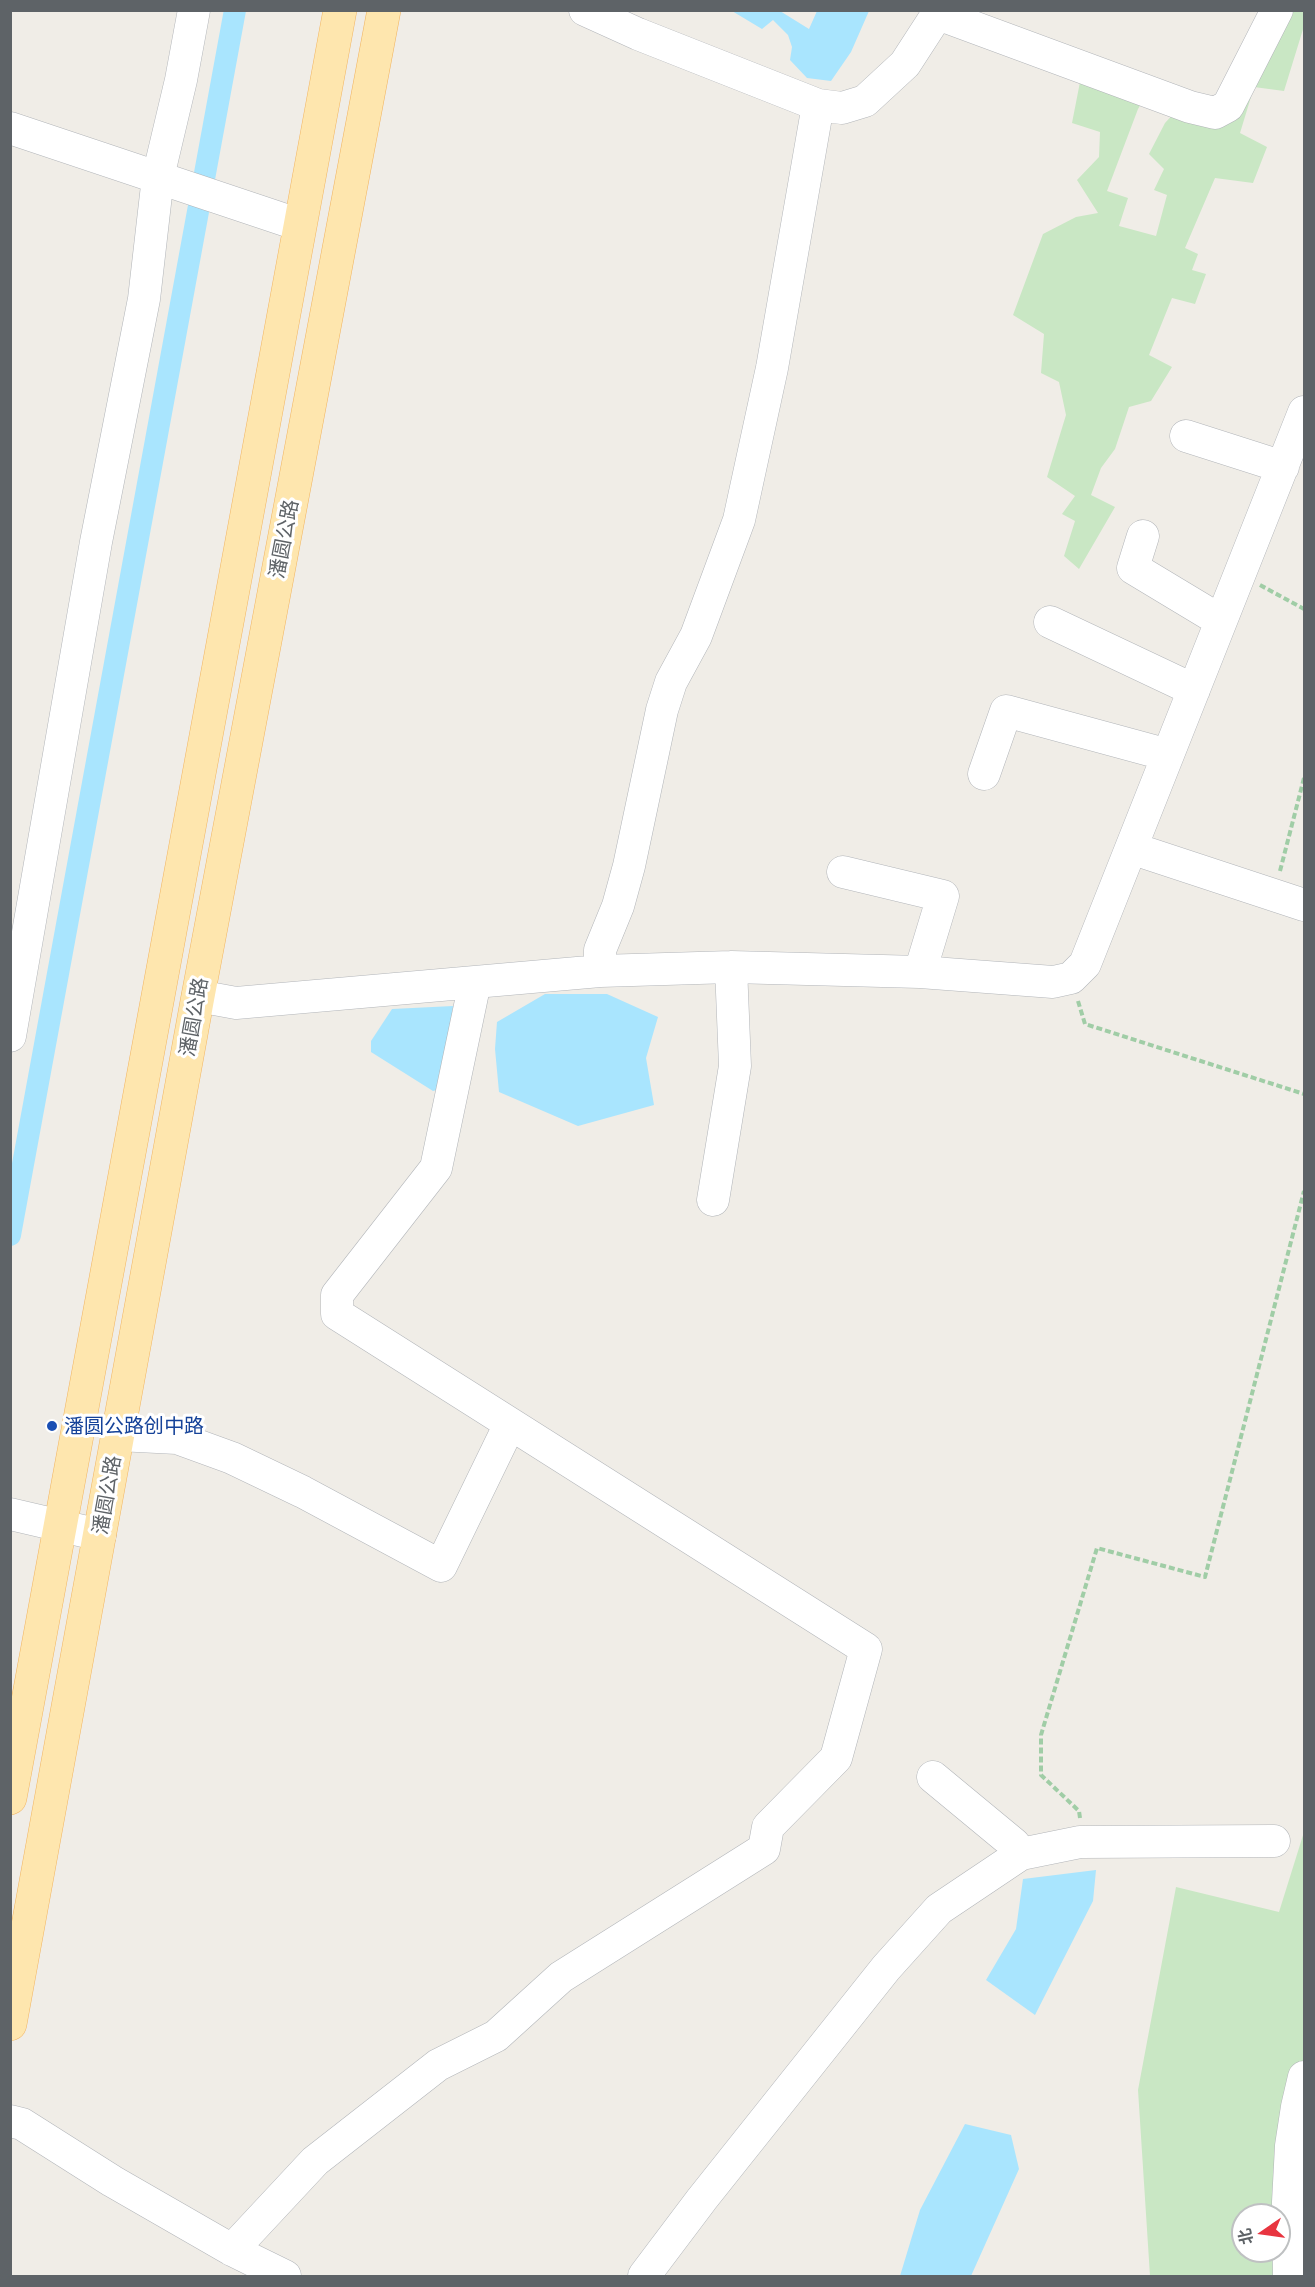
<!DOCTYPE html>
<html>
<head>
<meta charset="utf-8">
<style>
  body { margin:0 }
  #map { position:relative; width:1315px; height:2287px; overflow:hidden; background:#f0ede7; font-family:Barlow,"Noto Sans SC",sans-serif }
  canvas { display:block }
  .frame { position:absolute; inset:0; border:12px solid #5e6367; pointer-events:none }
  .north { position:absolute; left:1231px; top:2203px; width:60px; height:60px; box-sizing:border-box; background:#fff; border:2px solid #bfc1c2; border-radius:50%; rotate:257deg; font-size:16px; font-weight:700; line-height:24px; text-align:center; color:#5e6367 }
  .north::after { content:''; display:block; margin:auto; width:21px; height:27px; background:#e83540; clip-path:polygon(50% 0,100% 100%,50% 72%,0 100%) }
</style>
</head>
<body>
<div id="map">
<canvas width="1315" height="2287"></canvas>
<div class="frame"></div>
<div class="north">北</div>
</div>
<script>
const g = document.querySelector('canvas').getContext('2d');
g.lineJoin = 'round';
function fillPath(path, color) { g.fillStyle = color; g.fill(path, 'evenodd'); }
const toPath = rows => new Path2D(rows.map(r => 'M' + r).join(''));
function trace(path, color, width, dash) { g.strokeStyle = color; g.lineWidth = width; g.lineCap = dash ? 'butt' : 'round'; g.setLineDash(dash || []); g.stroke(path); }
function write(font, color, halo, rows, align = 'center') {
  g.font = font + ' Barlow,"Noto Sans SC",sans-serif'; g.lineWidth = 6; g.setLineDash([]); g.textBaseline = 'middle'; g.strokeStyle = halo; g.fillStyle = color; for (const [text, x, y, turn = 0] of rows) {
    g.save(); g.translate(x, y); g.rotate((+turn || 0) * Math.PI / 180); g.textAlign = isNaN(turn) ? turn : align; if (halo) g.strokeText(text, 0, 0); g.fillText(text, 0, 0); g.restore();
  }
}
const green = toPath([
  [1290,11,1304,11,1304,26,1284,91,1254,87,1240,133,1267,147,1253,183,1215,178,1185,248,1198,254,1192,270,1206,274,1195,304,1172,298,1149,355,1172,367,1151,401,1129,407,1115,449,1101,468,1091,495,1115,507,1079,569,1064,556,1075,521,1062,514,1075,496,1047,477,1066,415,1059,382,1041,373,1044,334,1013,315,1043,234,1076,217,1098,213,1077,180,1099,157,1100,132,1072,123,1080,82,1144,99,1138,109,1107,191,1128,198,1119,226,1156,236,1167,195,1154,190,1164,169,1149,154,1165,123,1187,99,1223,105],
  [1304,1832,1304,2276,1150,2276,1138,2090,1176,1887,1279,1912],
  [1243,2215,1279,2215,1279,2251,1243,2251]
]);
const water = toPath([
  [732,11,780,11,809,29,817,11,869,11,851,52,831,81,807,78,790,60,792,47,788,35,773,20,762,29],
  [545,994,607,994,658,1017,646,1058,654,1105,578,1126,499,1092,495,1049,497,1022],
  [453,1006,444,1088,433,1091,371,1052,371,1041,392,1009],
  [1096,1870,1093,1901,1035,2015,986,1980,1016,1929,1023,1879],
  [965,2124,1011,2135,1019,2169,971,2276,900,2276,920,2210]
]);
const canal = toPath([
  [10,1235,235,10]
]);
const path = toPath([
  [1260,585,1304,609],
  [1280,871,1304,778],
  [1078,1001,1085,1024,1304,1094],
  [1080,1818,1079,1811,1041,1775,1041,1735,1097,1548,1205,1577,1304,1191]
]);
const minor = toPath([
  [585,10,638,34,818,105,842,108,865,101,905,64,940,10],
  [938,14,1190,107,1215,113,1228,106,1277,10],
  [10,128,300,225],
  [1186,436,1283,467],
  [1143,536,1133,568,1221,621],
  [1050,622,1194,690],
  [984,774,1006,711,1168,755],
  [1131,848,1304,905],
  [843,872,943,896,920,972],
  [600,971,600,950,618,906,629,866,662,710,671,682,696,636,739,520,772,368,818,105],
  [198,996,236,1003,600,971,731,967,920,972,1053,982,1071,978,1085,964,1304,412],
  [10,1036,96,542,144,299,158,177,181,80,194,10],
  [713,1200,735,1066,731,967],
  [118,1435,177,1438,232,1458,303,1492,441,1566,510,1424],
  [10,1514,100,1535],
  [933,1777,1014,1844,1021,1854],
  [10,2121,22,2124,112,2181,232,2250,285,2276],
  [232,2250,315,2161,438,2065,496,2036,561,1977,764,1849,768,1827,836,1758,866,1649,337,1314,337,1295,436,1168,475,982],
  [644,2276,702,2199,886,1968,939,1909,1021,1854,1080,1842,1274,1841],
  [1289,2276,1288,2202,1291,2146,1297,2107,1304,2077]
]);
const major = toPath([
  [10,1798,340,10],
  [10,2024,198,996,384,10]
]);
const markers = [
  [52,1426,6,"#1a4fb4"]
];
const streetNames = [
  ["潘圆公路",284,539,-79],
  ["潘圆公路",194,1017,-80],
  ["潘圆公路",107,1495,-80]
];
const transitNames = [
  ["潘圆公路创中路",64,1426]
];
fillPath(green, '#c9e7c4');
fillPath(water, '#a9e5fe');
trace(canal, '#a9e5fe', 22);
trace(minor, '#b2b5b9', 33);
trace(major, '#f1b460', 34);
trace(path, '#a0cda6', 4, [6, 3]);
trace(minor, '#fff', 32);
trace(major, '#fee6ae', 33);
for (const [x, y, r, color] of markers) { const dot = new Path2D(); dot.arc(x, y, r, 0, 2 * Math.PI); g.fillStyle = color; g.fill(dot); trace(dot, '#fff', 2); }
write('20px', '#5e6367', '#fff', streetNames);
write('20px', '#164399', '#fff', transitNames, 'left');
</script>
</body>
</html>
